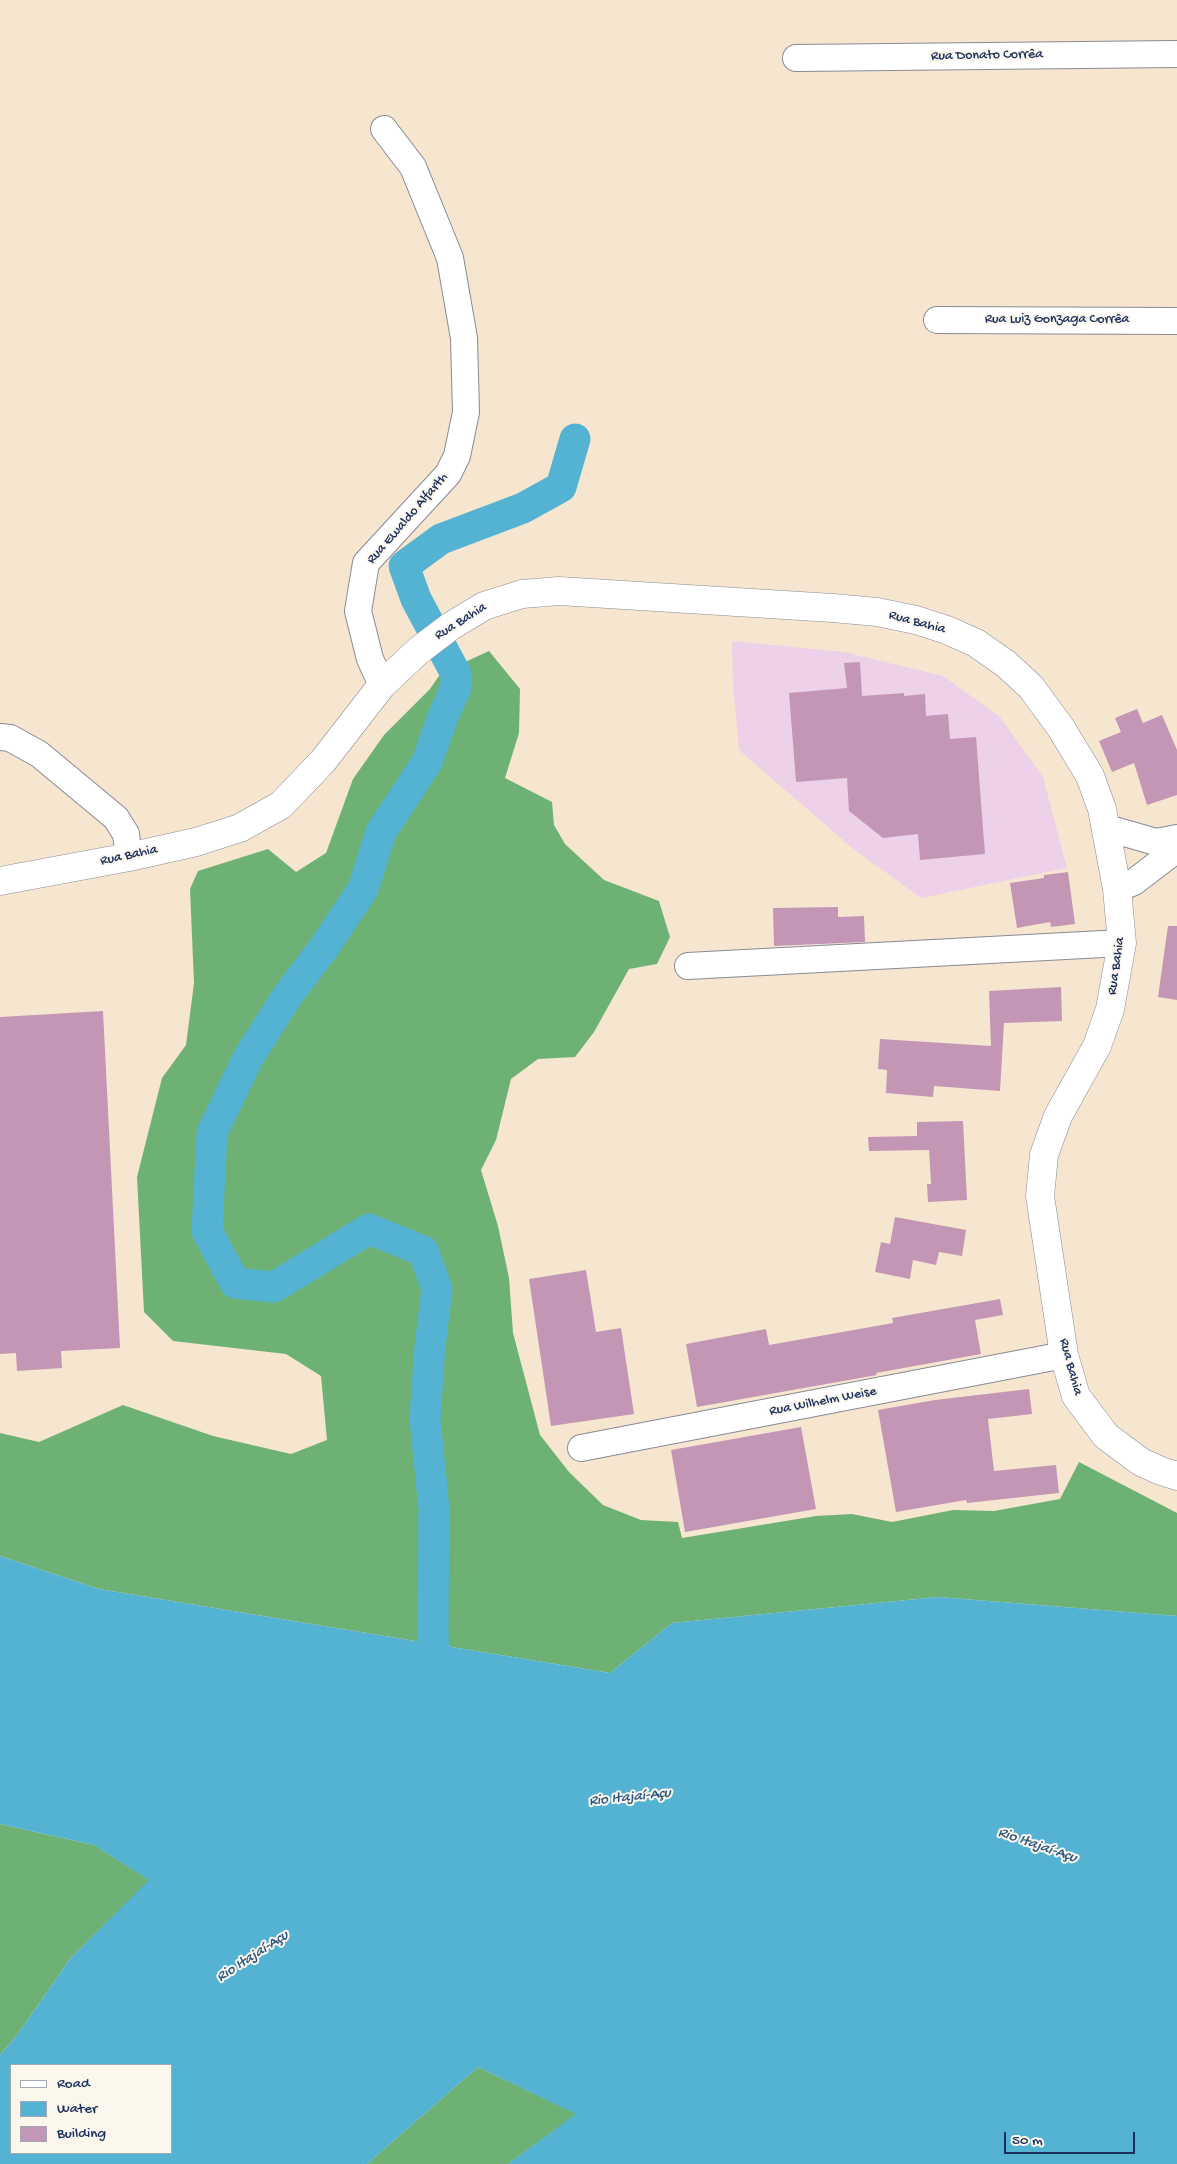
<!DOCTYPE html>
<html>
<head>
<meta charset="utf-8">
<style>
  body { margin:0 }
  #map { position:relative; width:1177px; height:2164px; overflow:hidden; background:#f6e6cf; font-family:"Gochi Hand",sans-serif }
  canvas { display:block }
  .legend { position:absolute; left:10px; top:2064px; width:162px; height:90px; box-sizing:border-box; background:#fbf7ec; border:1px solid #a1a7b3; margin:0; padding:6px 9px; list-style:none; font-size:15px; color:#1b2f5e }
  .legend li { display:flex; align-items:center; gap:10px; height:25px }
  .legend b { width:25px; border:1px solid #a1a7b3 }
  .scale { position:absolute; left:1004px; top:2132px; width:131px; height:22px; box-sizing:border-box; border:2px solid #1b2f5e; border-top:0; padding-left:6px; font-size:15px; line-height:18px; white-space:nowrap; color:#1b2f5e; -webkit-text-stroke:4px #fbf7ec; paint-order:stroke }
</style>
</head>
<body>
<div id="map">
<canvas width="1177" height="2164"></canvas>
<ul class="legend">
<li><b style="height:6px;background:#fff"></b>Road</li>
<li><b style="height:14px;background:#54b3d2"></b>Water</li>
<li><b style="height:14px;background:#c496b5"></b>Building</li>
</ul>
<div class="scale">50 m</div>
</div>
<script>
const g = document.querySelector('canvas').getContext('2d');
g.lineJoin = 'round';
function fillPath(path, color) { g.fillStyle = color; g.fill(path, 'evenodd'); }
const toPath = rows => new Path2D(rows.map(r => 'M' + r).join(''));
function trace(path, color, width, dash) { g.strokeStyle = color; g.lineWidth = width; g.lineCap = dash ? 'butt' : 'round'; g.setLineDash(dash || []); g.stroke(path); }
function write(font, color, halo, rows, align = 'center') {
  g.font = font + ' "Gochi Hand",sans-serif'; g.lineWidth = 4; g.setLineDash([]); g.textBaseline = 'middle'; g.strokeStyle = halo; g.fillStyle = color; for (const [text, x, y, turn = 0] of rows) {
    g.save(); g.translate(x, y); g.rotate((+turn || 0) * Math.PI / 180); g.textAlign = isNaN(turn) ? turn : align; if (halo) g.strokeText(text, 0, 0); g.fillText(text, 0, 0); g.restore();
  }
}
const built = toPath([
  [732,641,844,652,943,676,1000,717,1043,777,1067,868,921,898,851,847,739,750,733,684]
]);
const forest = toPath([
  [489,651,520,689,519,733,505,778,552,802,554,825,565,844,604,880,659,901,670,937,657,964,629,969,594,1032,575,1057,538,1059,511,1079,496,1140,481,1170,498,1226,509,1278,513,1333,540,1435,569,1472,603,1505,641,1520,678,1522,682,1538,816,1516,852,1514,892,1522,953,1510,994,1511,1060,1499,1079,1462,1177,1513,1177,1616,938,1597,672,1623,610,1673,99,1589,0,1556,0,1433,39,1442,123,1405,213,1436,291,1454,327,1440,321,1376,286,1354,173,1341,144,1312,137,1177,162,1078,186,1045,194,983,190,889,198,871,268,849,296,872,326,853,353,779,384,735,430,689,441,673],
  [0,1824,94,1845,150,1880,70,1959,15,2038,0,2055],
  [478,2067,577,2114,508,2164,367,2164]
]);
const water = toPath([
  [0,1556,99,1589,610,1673,672,1623,938,1597,1177,1616,1177,2164,508,2164,576,2114,478,2067,367,2164,0,2164,0,2055,15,2038,70,1959,149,1880,94,1845,0,1824],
  [11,2065,171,2065,171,2153,11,2153]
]);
const river = toPath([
  [435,1686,433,1631,434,1510,425,1418,430,1346,437,1289,423,1251,369,1229,274,1287,235,1283,207,1231,212,1133,248,1058,288,995,325,946,363,889,381,832,427,762,442,719,456,687,456,674,416,599,404,566,441,539,523,508,561,487,575,439]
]);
const building = toPath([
  [860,662,862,696,904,693,904,696,925,694,926,716,948,714,950,739,976,737,985,854,920,860,918,834,883,838,849,811,847,778,796,782,789,693,847,688,844,663],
  [1137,709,1143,723,1162,715,1177,750,1177,795,1147,805,1134,763,1112,772,1099,741,1121,732,1115,718],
  [1068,872,1075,924,1051,927,1050,922,1017,928,1010,883,1044,878,1044,875],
  [838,907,838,917,864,916,865,942,774,946,773,908],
  [1168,926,1177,926,1177,1000,1158,997],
  [1061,987,1062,1021,1004,1023,1000,1091,934,1086,933,1097,886,1093,887,1070,878,1069,880,1039,991,1046,989,991],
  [103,1011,120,1348,61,1351,62,1368,17,1371,16,1353,0,1354,0,1017],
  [963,1121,967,1200,928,1202,927,1184,931,1184,929,1150,869,1151,868,1137,917,1136,917,1122],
  [895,1217,966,1230,962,1256,939,1252,936,1265,913,1260,910,1279,875,1272,881,1242,890,1244],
  [586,1270,596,1332,621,1328,634,1414,551,1426,529,1279],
  [1000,1299,1003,1315,975,1320,981,1354,876,1373,877,1375,697,1407,686,1344,766,1329,769,1345,893,1323,892,1318],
  [1029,1389,1032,1414,988,1419,994,1471,1056,1465,1059,1493,967,1503,966,1500,896,1512,878,1410,935,1400],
  [801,1427,816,1509,685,1532,671,1450]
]);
const minor = toPath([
  [796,58,1177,54],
  [937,320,1177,321],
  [382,685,370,659,358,611,366,563,448,474,457,456,466,412,464,338,450,258,413,167,384,129],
  [0,737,10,738,39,754,116,818,126,834,129,857],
  [1107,828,1156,842,1177,838],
  [1117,889,1134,882,1177,849],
  [688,966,1122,943],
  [581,1448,1064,1355]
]);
const major = toPath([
  [0,881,129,857,196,842,240,828,281,805,323,761,382,685,418,651,451,626,484,606,522,594,559,591,833,608,877,612,916,620,947,630,976,643,1006,664,1031,687,1061,728,1090,776,1102,809,1117,889,1122,943,1110,1009,1097,1046,1058,1116,1044,1155,1040,1196,1064,1355,1076,1396,1106,1436,1141,1462,1161,1471,1177,1476]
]);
const streetNames = [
  ["Rua Donato Corrêa",987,56,-1],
  ["Rua Luiz Gonzaga Corrêa",1057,320],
  ["Rua Ewaldo Alfarth",408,519,-49],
  ["Rua Bahia",461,622,-32],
  ["Rua Bahia",917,623,15],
  ["Rua Bahia",129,856,-12],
  ["Rua Bahia",1117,966,-82],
  ["Rua Bahia",1070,1367,75],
  ["Rua Wilhelm Weise",823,1402,-11]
];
const waterNames = [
  ["Rio Itajaí-Açu",630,1798,-6],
  ["Rio Itajaí-Açu",1037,1846,19],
  ["Rio Itajaí-Açu",253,1957,-33]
];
fillPath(built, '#edd1e9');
fillPath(forest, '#6eb174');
fillPath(water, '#54b3d2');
trace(river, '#54b3d2', 31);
fillPath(building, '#c496b5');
trace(minor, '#888a96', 28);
trace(major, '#888a96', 29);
trace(minor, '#fff', 26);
trace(major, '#fff', 28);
write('14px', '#1b2f5e', '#fbf7ec', streetNames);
write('italic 15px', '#2c5781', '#fbf7ec', waterNames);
</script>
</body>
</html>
